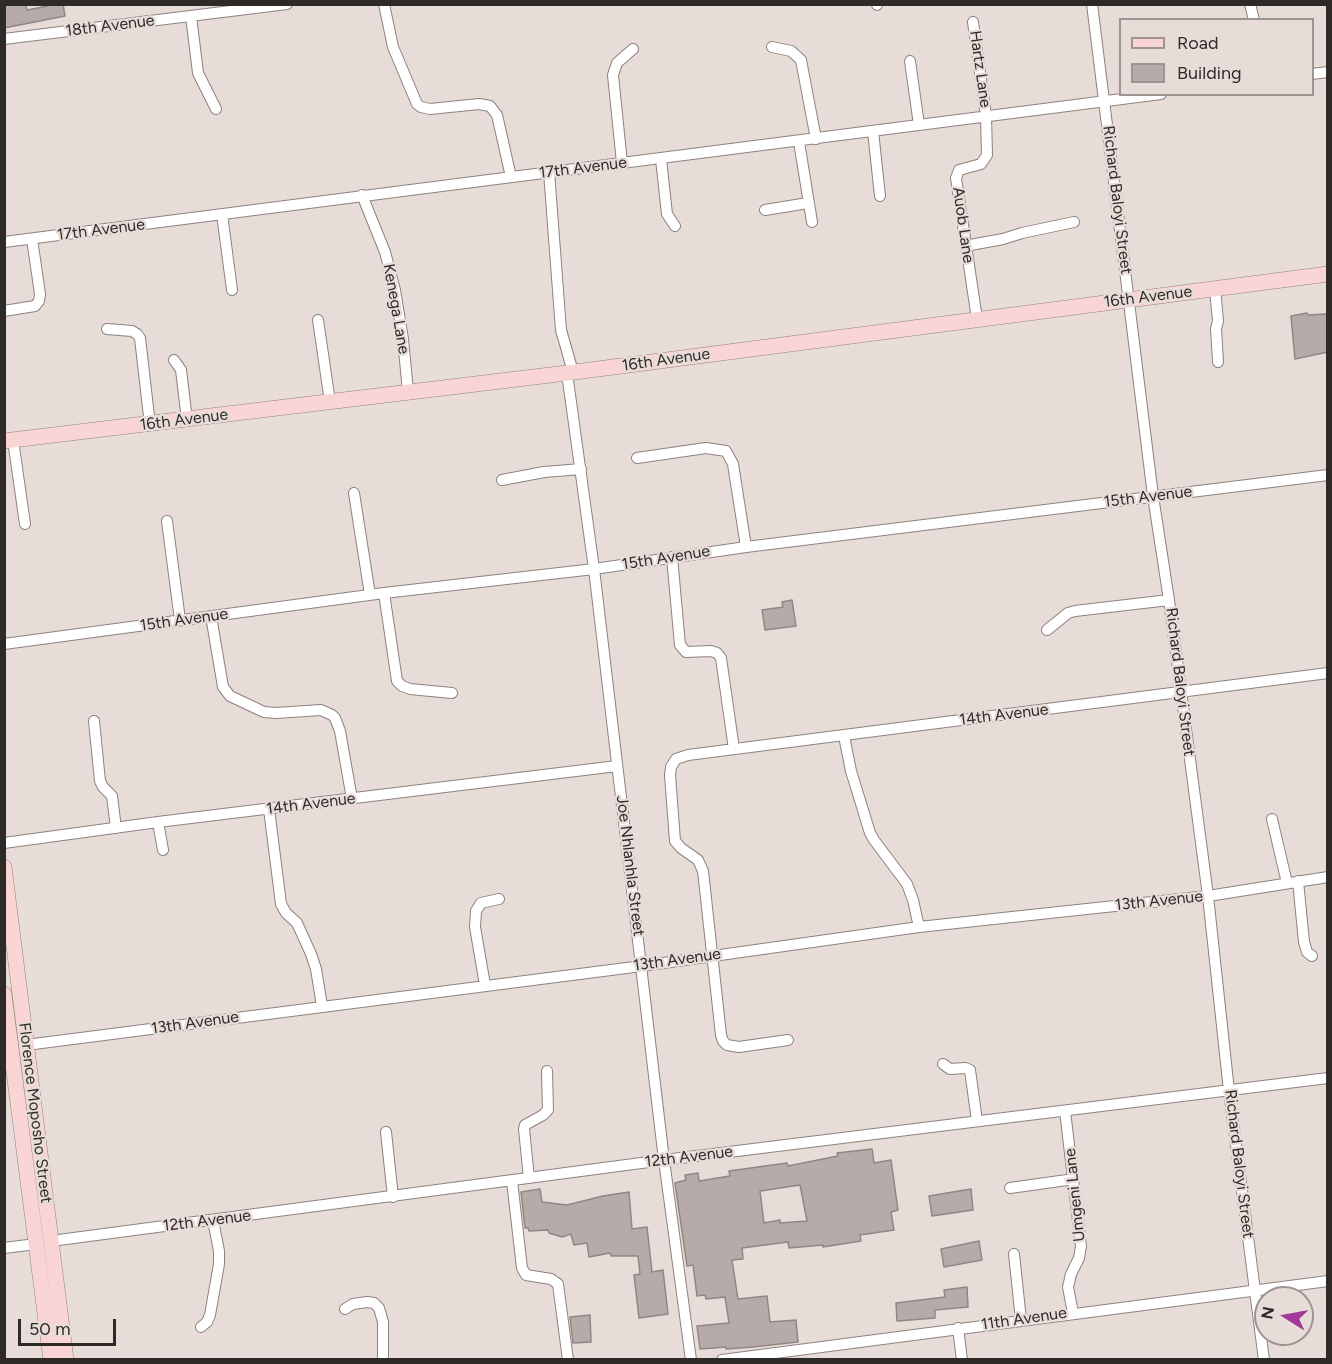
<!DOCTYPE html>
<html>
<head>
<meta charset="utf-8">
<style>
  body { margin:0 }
  #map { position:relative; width:1332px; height:1364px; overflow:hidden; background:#e8dcd8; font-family:Figtree,sans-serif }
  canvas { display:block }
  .frame { position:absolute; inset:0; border:6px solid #2e2a28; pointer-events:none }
  .legend { position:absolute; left:1119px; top:18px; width:195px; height:78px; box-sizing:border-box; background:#e8dcd8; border:2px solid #9e9592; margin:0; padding:8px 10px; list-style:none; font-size:18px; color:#2e2a28 }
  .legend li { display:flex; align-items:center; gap:12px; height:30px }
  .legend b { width:30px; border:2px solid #9e9592 }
  .north { position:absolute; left:1254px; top:1286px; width:60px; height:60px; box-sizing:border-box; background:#e8dcd8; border:2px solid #9e9592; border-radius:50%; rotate:281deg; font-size:16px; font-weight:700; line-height:24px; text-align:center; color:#2e2a28 }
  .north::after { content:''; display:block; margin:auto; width:21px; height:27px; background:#a33898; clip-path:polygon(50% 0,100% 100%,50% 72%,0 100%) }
  .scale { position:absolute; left:18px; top:1319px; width:98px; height:27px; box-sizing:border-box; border:3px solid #2e2a28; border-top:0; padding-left:8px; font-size:18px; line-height:21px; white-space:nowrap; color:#2e2a28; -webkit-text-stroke:4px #e8dcd8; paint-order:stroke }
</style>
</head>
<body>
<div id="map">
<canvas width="1332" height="1364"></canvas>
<div class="frame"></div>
<ul class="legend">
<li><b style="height:8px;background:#f8d5d4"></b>Road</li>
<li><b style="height:16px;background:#b7abaa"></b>Building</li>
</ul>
<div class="north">N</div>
<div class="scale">50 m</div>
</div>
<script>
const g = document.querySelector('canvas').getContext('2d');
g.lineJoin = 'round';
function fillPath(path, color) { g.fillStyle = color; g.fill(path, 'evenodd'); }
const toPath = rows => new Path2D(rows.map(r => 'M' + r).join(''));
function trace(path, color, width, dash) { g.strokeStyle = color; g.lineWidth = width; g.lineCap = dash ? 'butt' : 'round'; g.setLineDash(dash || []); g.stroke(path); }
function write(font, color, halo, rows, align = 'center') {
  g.font = font + ' Figtree,sans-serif'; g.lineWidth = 4.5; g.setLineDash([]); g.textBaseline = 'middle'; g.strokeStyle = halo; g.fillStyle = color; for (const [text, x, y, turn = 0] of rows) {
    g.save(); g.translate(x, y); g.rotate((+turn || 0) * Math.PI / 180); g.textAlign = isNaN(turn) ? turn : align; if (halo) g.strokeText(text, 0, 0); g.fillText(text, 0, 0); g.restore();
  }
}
const building = toPath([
  [4,4,25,4,27,10,48,6,48,4,63,4,65,16,4,28,4,4],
  [1307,313,1308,315,1328,314,1328,352,1295,359,1291,316,1307,313],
  [792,600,796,626,765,630,762,610,783,607,782,602,792,600],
  [872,1149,874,1163,891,1160,898,1210,891,1212,894,1230,860,1235,861,1241,823,1247,823,1245,789,1248,788,1242,742,1248,743,1259,732,1260,738,1299,767,1296,770,1322,796,1320,798,1342,753,1347,726,1349,726,1347,700,1349,697,1326,729,1323,725,1297,706,1299,705,1295,697,1296,693,1265,687,1266,675,1183,686,1180,685,1175,698,1173,699,1181,730,1176,729,1171,787,1163,788,1166,838,1156,837,1153,872,1149],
  [800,1185,807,1221,780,1223,780,1220,764,1223,760,1191,800,1185],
  [540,1189,542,1202,567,1205,603,1196,629,1192,632,1229,647,1227,652,1272,663,1270,668,1314,639,1318,634,1275,640,1274,638,1256,611,1256,610,1253,589,1257,587,1243,574,1245,571,1234,562,1237,549,1233,548,1230,529,1231,528,1228,525,1228,521,1192,540,1189],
  [971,1189,973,1210,932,1216,929,1196,971,1189],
  [979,1241,982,1260,944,1267,941,1249,979,1241],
  [967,1287,968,1307,935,1310,935,1318,897,1321,896,1303,945,1297,944,1290,967,1287],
  [590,1315,591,1342,573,1343,570,1317,590,1315]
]);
const street = toPath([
  [384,4,393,47,417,104,421,107,430,109,479,104,490,106,497,115,511,177],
  [877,4,877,5],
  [1092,4,1153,496,1169,600,1208,896,1229,1091,1264,1360],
  [1250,4,1254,20],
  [191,16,198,73,216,109],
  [973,22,986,116,987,155,981,164,959,170,956,178,977,319],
  [4,39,287,4],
  [772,47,791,51,801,60,816,139],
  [910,61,919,125],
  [1312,74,1328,72],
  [873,131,880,196],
  [799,142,812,222],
  [661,159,667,214,675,226],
  [622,163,613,75,617,63,633,49],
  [549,172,561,330,573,372],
  [362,195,385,252,395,290,403,339,408,392],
  [765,210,808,203],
  [222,214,232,290],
  [4,242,1161,94],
  [965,246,1003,239,1022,233,1074,222],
  [1215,289,1218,321,1216,329,1218,362],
  [4,311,35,306,39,301,40,294,32,239],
  [318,320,330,402],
  [107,329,132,331,137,334,140,338,150,425],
  [174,360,181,370,187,420],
  [567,373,594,569,664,1160,691,1360],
  [13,440,25,524],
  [637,458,706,448,726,451,733,464,746,547],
  [502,480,544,472,581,469],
  [354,493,370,595],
  [167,521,180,620],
  [672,557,680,645,686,652,711,651,717,653,721,658,734,749],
  [384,593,397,681,402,686,410,689,452,693],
  [211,616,223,687,230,696,264,712,276,713,321,710,332,715,335,718,340,731,352,799],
  [1047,630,1068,613,1075,611,1169,600],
  [4,644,384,593,594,569,746,547,1328,475],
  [94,721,100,781,103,787,112,796,116,828],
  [844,736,851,771,870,833,874,840,907,884,913,900,919,927],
  [269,809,281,904,286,913,297,923,311,954,316,969,322,1006],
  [1272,819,1287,883],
  [158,822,163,850],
  [4,843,158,822,617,766],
  [1298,881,1304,942,1307,952,1312,956],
  [485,985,475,927,476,911,481,903,499,899],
  [788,1040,739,1047,727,1045,723,1041,721,1035,703,871,698,860,681,848,675,841,670,775,671,767,676,759,688,755,1328,673],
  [26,1045,642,966,919,927,1208,896,1328,877],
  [943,1064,950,1069,965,1068,970,1070,977,1121],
  [1065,1111,1081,1246,1079,1258,1071,1274,1068,1287,1073,1313],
  [386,1132,393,1197],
  [529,1178,524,1129,525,1125,543,1115,548,1110,547,1071],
  [512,1181,522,1268,526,1275,551,1279,558,1284,568,1360],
  [1010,1188,1074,1179],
  [51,1241,664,1160,1328,1078],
  [4,1248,36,1244],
  [1014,1254,1021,1320],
  [345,1309,353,1304,367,1302,374,1303,379,1308,383,1322,383,1360],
  [201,1327,207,1322,210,1315,219,1264,219,1251,213,1220],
  [958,1328,962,1360],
  [722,1360,1328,1281]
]);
const secondary = toPath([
  [4,441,567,373,1328,274],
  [4,867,66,1360],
  [4,994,51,1360]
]);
const streetNames = [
  ["18th Avenue",110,26,-7],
  ["Hartz Lane",980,69,82],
  ["17th Avenue",583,168,-7],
  ["Richard Baloyi Street",1117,200,83],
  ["Auob Lane",963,225,82],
  ["17th Avenue",101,230,-7],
  ["16th Avenue",1148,297,-7],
  ["Kenega Lane",396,309,80],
  ["16th Avenue",666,360,-8],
  ["16th Avenue",184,420,-7],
  ["15th Avenue",1148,497,-7],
  ["15th Avenue",666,558,-9],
  ["15th Avenue",184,620,-8],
  ["Richard Baloyi Street",1180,682,83],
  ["14th Avenue",1004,715,-7],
  ["14th Avenue",311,804,-7],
  ["Joe Nhlanhla Street",630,866,83],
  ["13th Avenue",1159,901,-6],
  ["13th Avenue",677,960,-8],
  ["13th Avenue",195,1023,-8],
  ["Florence Moposho Street",35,1113,83],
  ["12th Avenue",689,1157,-7],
  ["Richard Baloyi Street",1239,1164,83],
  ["Umgeni Lane",1075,1195,-96],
  ["12th Avenue",207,1221,-7],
  ["11th Avenue",1024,1319,-8]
];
fillPath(building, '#b7abaa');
trace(building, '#918684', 1.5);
trace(street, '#8d827e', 12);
trace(secondary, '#8d827e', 16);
trace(street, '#fff', 10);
trace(secondary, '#f8d5d4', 15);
write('16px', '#2e2a28', '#e8dcd8', streetNames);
</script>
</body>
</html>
